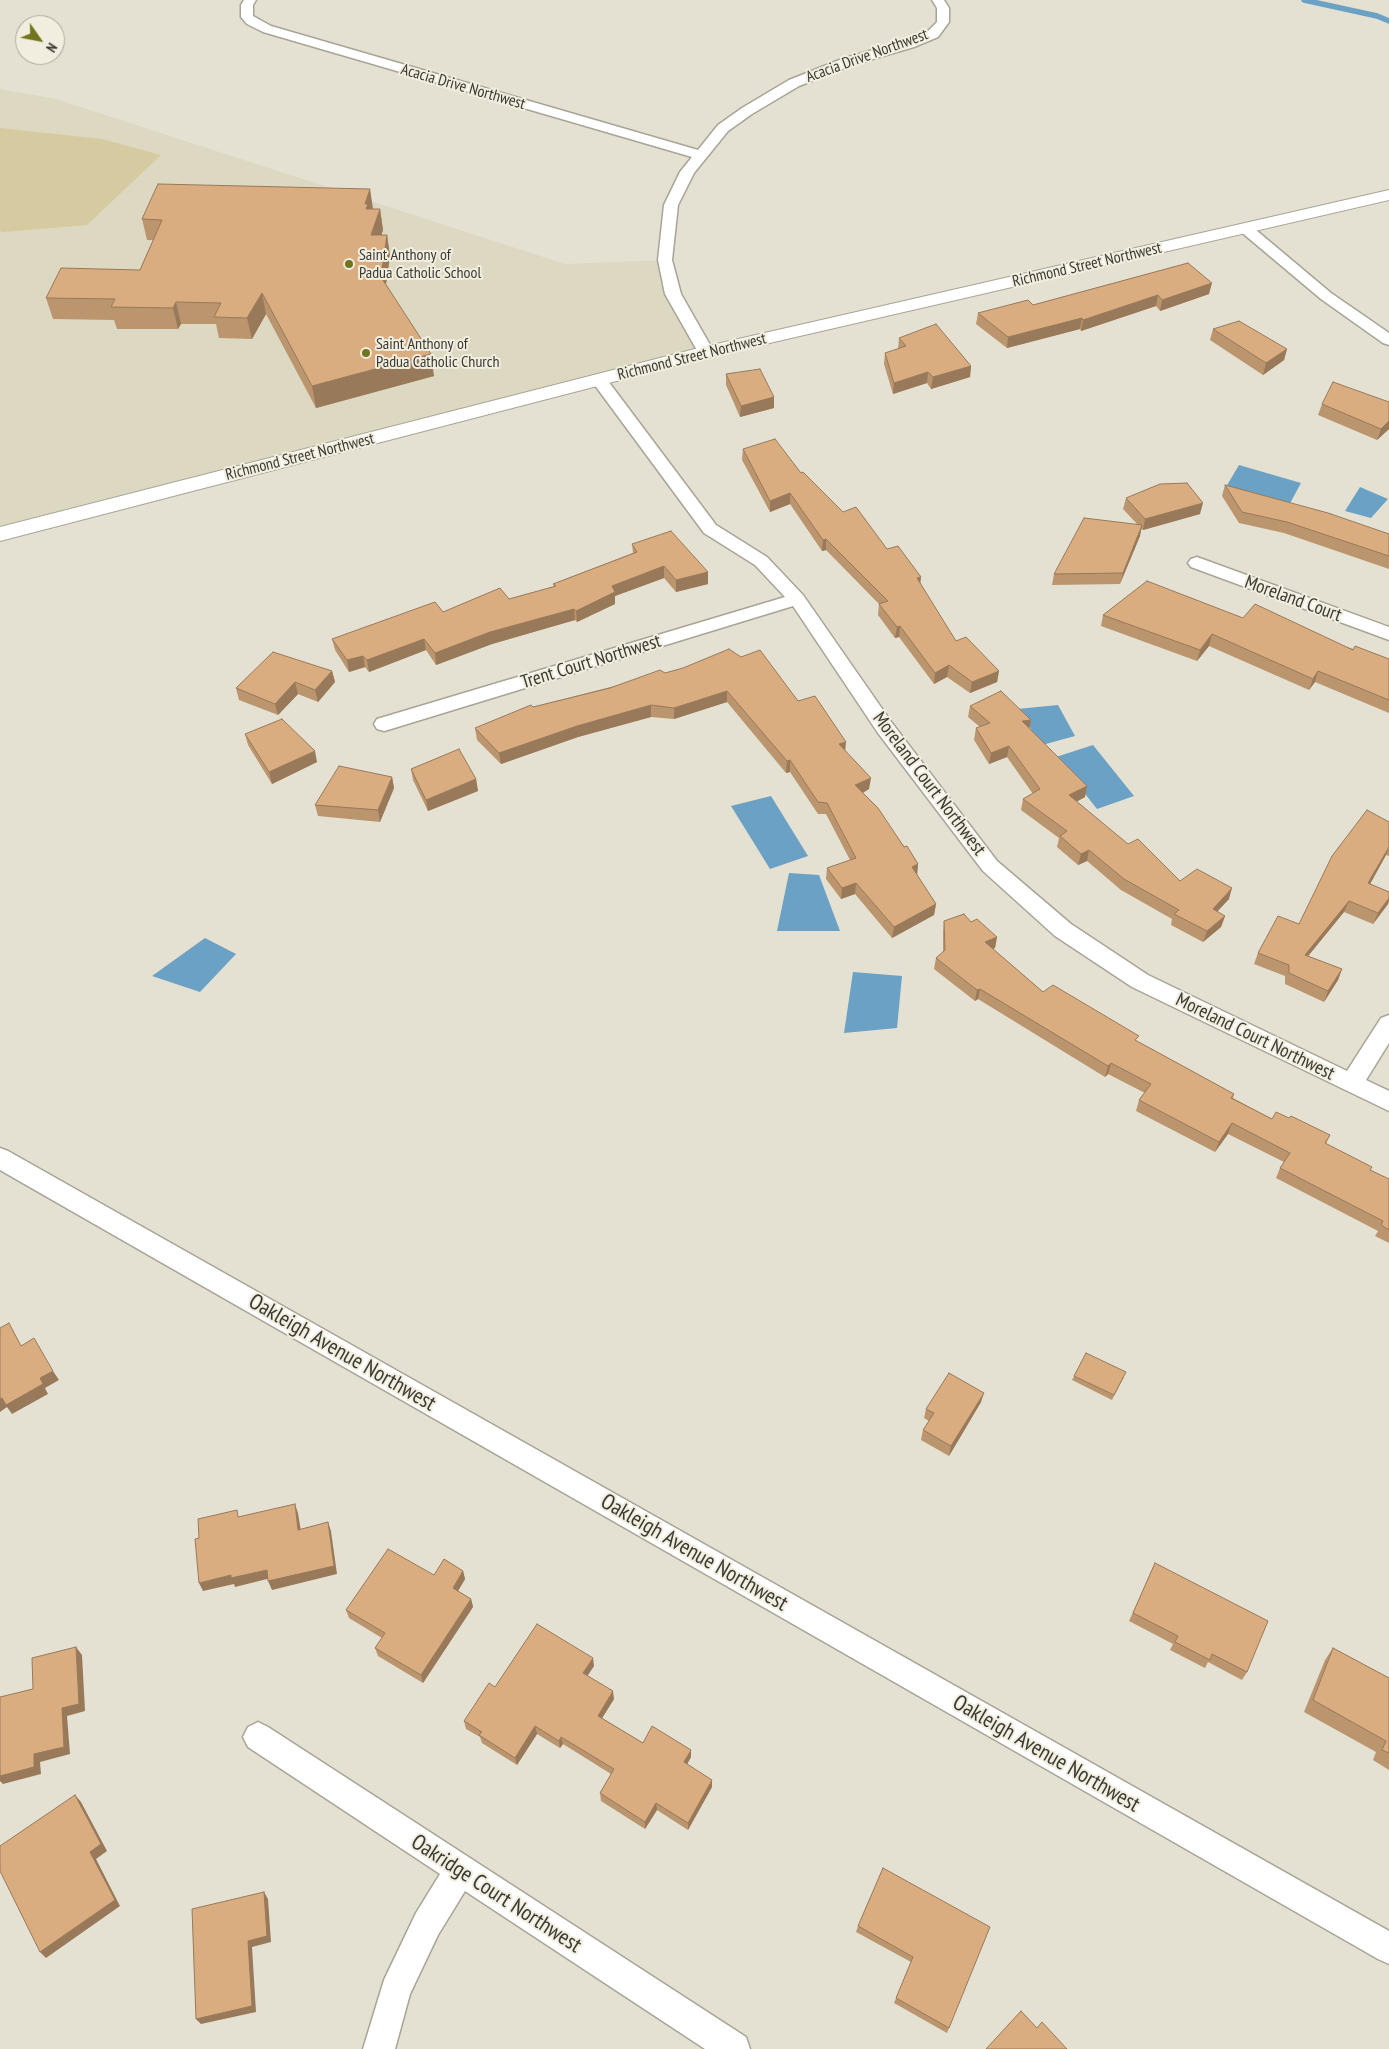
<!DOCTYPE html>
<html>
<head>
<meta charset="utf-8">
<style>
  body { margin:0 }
  #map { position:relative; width:1389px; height:2049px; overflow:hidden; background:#e5e1d2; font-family:"PT Sans Narrow",sans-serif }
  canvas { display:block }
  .north { position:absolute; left:15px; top:15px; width:50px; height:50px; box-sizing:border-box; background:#f2eedf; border:1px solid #a8a69a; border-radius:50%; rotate:123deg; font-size:14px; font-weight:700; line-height:20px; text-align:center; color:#3a3933 }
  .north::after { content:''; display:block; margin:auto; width:18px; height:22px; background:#71751d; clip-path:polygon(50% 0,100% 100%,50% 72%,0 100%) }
</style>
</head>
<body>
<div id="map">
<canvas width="1389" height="2049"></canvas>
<div class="north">N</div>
</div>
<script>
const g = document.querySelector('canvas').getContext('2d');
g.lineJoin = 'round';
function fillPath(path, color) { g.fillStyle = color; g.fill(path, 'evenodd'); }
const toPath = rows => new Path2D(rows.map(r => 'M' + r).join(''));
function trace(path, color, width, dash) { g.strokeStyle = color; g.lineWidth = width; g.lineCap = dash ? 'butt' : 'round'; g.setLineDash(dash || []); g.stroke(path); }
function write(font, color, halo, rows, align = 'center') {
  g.font = font + ' "PT Sans Narrow",sans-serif'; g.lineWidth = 4; g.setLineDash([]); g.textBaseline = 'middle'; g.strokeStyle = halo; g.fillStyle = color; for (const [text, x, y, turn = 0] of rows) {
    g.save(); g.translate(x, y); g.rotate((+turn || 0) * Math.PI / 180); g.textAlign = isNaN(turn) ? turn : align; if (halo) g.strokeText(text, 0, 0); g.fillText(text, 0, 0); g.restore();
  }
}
const built = toPath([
  [0,89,56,99,565,264,665,260,706,352,0,534]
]);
const green = toPath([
  [0,128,102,139,161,155,87,225,3,232,0,231]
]);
const water = toPath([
  [1239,465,1301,483,1288,507,1223,492],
  [1360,487,1388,499,1371,518,1345,511],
  [1058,705,1075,736,1042,745,1017,709],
  [1093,745,1134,796,1097,809,1056,757],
  [771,796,808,856,770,869,731,806],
  [789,873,819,875,840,931,777,931],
  [205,938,236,954,200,992,152,976],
  [853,972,902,976,897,1028,844,1033]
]);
const stream = toPath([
  [1304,0,1377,16,1389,21]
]);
const minor = toPath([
  [244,0,256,0,253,5,253,16,271,26,698,150,718,125,742,108,789,80,842,59,904,41,928,31,937,22,937,8,932,0,944,0,949,8,949,22,938,37,914,47,852,65,799,86,752,114,728,131,694,173,678,205,672,260,681,294,714,352,712,355,706,357,700,355,698,352,665,294,658,260,664,205,680,172,692,157,263,32,247,24,241,17,241,5,244,0],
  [1245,224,1250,225,1331,293,1389,333,1389,345,1383,343,1321,299,1240,231,1238,228,1240,225,1245,224],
  [599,375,605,377,716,525,767,557,803,595,892,723,997,861,1071,924,1148,975,1347,1071,1381,1018,1389,1015,1389,1043,1366,1080,1389,1091,1389,1111,1132,987,1055,936,983,871,878,733,793,606,391,729,384,731,377,729,374,724,377,719,785,597,755,565,704,533,591,380,593,377,599,375],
  [1197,557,1389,627,1389,640,1191,567,1188,563,1191,559,1197,557],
  [0,1148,8,1151,1389,1931,1389,1964,1378,1959,0,1170,0,1148],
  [258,1722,268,1727,746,2037,750,2049,705,2049,465,1891,438,1935,410,1994,395,2049,363,2049,384,1980,416,1913,440,1874,248,1747,243,1737,248,1727,258,1722]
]);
const tertiary = toPath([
  [1389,190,1389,200,709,357,0,541,0,527,699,348,1389,190]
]);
const wall = toPath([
  [370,189,372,209,380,209,383,230,381,235,387,235,390,256,386,284,434,376,316,408,266,314,252,339,219,338,216,324,181,324,178,329,117,329,114,320,53,319,46,298,140,270,153,240,147,240,142,219],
  [1188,263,1209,294,1160,311,1156,306,1081,331,1080,329,1007,348,976,324,978,313,1033,305],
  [1213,329,1287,349,1284,360,1263,375,1210,340],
  [899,338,971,366,970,377,931,389,927,383,893,394,884,364,885,353,898,349],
  [726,374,774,397,774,408,740,417,726,385],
  [1389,402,1389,429,1377,440,1318,415,1322,404],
  [743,449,801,473,843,512,887,549,920,584,956,641,999,671,997,682,970,693,947,677,934,684,899,637,895,638,878,615,879,604,826,550,822,551,790,504,770,512,742,460],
  [1225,485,1389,534,1389,569,1284,533,1239,523,1222,496],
  [1126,498,1200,514,1143,530,1141,529,1140,536,1120,584,1052,585,1054,574,1137,524,1123,509],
  [632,544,708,572,708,584,676,592,664,578,615,596,615,604,577,622,575,620,492,644,436,665,426,650,369,672,365,667,349,672,335,650,332,639,443,612,509,599,554,587,553,584,633,553],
  [1103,615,1243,618,1389,659,1389,713,1315,682,1309,690,1209,646,1197,661,1101,626],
  [332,671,335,682,318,702,298,694,278,715,239,700,236,688],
  [665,673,798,701,845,750,869,789,863,793,918,864,917,875,936,904,934,915,892,938,855,894,841,899,826,879,827,868,850,860,826,814,818,814,790,772,786,773,727,702,674,719,651,717,578,737,501,764,477,740,475,728,533,707],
  [970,706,1029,728,1085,797,1076,802,1128,844,1180,881,1229,899,1217,912,1225,916,1221,927,1203,942,1171,925,1172,919,1121,890,1087,861,1078,865,1057,847,1059,838,1021,810,1023,799,1033,794,1007,757,989,764,974,740,976,728,980,727,968,717],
  [245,734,317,762,272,784,248,745],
  [411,769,476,779,478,791,428,811,413,780],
  [392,777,394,788,380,822,318,816,315,805],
  [1389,822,1389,856,1386,855,1370,884,1389,892,1389,902,1388,904,1373,924,1344,912,1308,956,1342,969,1338,980,1324,1002,1285,984,1285,976,1254,964,1258,953,1299,924],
  [944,921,971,922,997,937,995,948,993,949,1043,992,1137,1041,1234,1094,1233,1098,1272,1119,1289,1118,1330,1135,1326,1144,1370,1170,1389,1179,1389,1243,1375,1236,1378,1231,1276,1178,1280,1168,1284,1162,1228,1134,1215,1152,1136,1111,1139,1100,1145,1093,1108,1074,1105,1077,978,999,975,1001,934,969,936,958,943,952,943,932],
  [1074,1376,1124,1377,1112,1400,1072,1380],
  [981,1402,949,1456,921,1440,923,1430,929,1421,924,1418,926,1409],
  [1155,1563,1247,1672,1242,1680,1208,1662,1205,1668,1170,1650,1173,1644,1129,1621],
  [463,1571,465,1579,458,1591,471,1599,473,1607,423,1683,378,1656,375,1648,382,1638,349,1618,346,1610,434,1575],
  [1333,1648,1389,1678,1389,1770,1373,1760,1376,1752,1304,1712,1325,1660],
  [594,1666,587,1676,614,1699,602,1718,643,1743,691,1757,687,1764,712,1787,688,1830,657,1810,645,1829,601,1801,600,1793,611,1774,563,1744,560,1748,537,1734,517,1765,482,1743,480,1737,466,1729,464,1721,495,1687],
  [883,1868,949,2028,947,2033,894,2003,911,1962,856,1932,858,1926]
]);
const shadedWall = toPath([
  [370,189,373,209,370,219,365,204],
  [380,209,383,230,374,257,371,235],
  [387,235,390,256,384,298,381,277],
  [1212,283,1209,294,1160,311,1162,300],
  [262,293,266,314,252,339,247,318],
  [1158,295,1156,306,1081,331,1083,320],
  [176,302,181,324,178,329,173,308],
  [1082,318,1080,329,1007,348,1008,337],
  [1287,349,1284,360,1263,375,1266,363],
  [431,354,434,376,316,408,312,386],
  [971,366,970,377,931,389,933,377],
  [928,372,927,383,893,394,894,383],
  [774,397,774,408,740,417,741,406],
  [1389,421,1389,429,1377,440,1381,429],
  [790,493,790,504,770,512,770,501],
  [1203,503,1200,514,1143,530,1145,519],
  [1142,525,1140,536,1120,584,1123,573],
  [826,539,826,550,822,551,823,540],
  [664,566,664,578,615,596,615,604,577,622,576,611,612,586],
  [708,572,708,584,676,592,676,580],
  [921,577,920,588,917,578],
  [574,609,575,620,492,644,436,665,435,653,490,632],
  [900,626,899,637,895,638,897,627],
  [1212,634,1209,646,1197,661,1200,650],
  [424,639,426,650,369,672,367,660],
  [363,656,365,667,349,672,347,660],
  [949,665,947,677,934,684,935,673],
  [332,671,335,682,318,702,315,690],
  [999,671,997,682,970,693,972,682],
  [1318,671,1315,682,1309,690,1313,679],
  [295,682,298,694,278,715,275,704],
  [727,691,727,702,674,719,674,708],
  [651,705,651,717,578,737,501,764,499,753,577,726],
  [1031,720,1029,731,1022,721],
  [846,742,845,753,839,744],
  [1009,746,1007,757,989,764,991,753],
  [315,751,317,762,272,784,269,772],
  [790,760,790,772,786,773,787,761],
  [392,777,394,788,380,822,378,810],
  [871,778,869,789,854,797,855,785],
  [476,779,478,791,428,811,426,800],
  [1087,786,1085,797,1067,807,1069,795],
  [1389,847,1386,855,1364,895,1368,883],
  [1089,850,1087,861,1078,865,1081,854],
  [918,864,917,876,912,867],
  [856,883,855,894,841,899,842,888],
  [1232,888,1229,899,1209,920,1213,909],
  [1389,898,1388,904,1373,924,1378,913],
  [1349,901,1344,912,1300,966,1305,955],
  [936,904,934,915,892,938,894,927],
  [1225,916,1221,927,1203,942,1207,931],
  [997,937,995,948,983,953,985,942],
  [1342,969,1338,980,1324,1002,1328,991],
  [980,989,978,999,975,1001,977,990],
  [1111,1063,1108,1074,1105,1077,1108,1066],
  [1232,1123,1228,1134,1215,1152,1219,1142],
  [53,1371,59,1380,45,1388,48,1394,12,1414,7,1407,0,1412,0,1399],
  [984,1393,981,1402,949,1456,951,1446],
  [295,1504,298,1513,302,1538,298,1530],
  [328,1522,331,1531,337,1574,272,1590,268,1581],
  [267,1570,271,1578,235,1587,234,1584,203,1591,199,1583,231,1575],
  [463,1571,465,1579,455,1596,453,1588],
  [471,1599,473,1607,423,1683,421,1675],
  [76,1647,82,1655,85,1711,67,1716,70,1754,40,1762,41,1774,3,1784,0,1781,0,1776,62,1708],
  [593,1658,594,1666,584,1681,583,1673],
  [613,1691,614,1699,599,1723,598,1716],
  [535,1726,537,1734,517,1765,515,1758],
  [561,1737,563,1744,560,1748,559,1741],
  [691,1750,691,1757,684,1770,684,1762],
  [712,1780,712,1787,688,1830,688,1823],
  [75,1795,81,1802,107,1851,96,1859,120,1906,46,1958,40,1952,90,1852],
  [656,1803,657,1810,645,1829,645,1822],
  [264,1892,268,1899,271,1942,252,1947,256,2012,201,2024,196,2019,248,1941]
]);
const building = toPath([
  [158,184,370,189,365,204,368,204,366,209,380,209,371,235,387,235,381,277,431,354,312,386,262,293,247,318,214,317,221,303,176,302,173,308,111,307,115,299,46,298,61,268,140,270,162,220,142,219,158,184],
  [1188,263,1212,283,1162,300,1158,295,1083,320,1082,318,1008,337,978,313,1028,300,1033,305,1188,263],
  [1239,321,1287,349,1266,363,1213,329,1239,321],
  [936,324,971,366,933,377,928,372,894,383,885,353,906,346,899,338,936,324],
  [760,369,774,397,741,406,726,374,760,369],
  [1333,382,1389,402,1389,421,1381,429,1322,404,1333,382],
  [775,439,801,473,803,472,843,512,856,507,887,549,898,546,921,577,917,578,956,641,966,637,999,671,972,682,949,665,935,673,900,626,897,627,879,604,888,601,826,539,823,540,790,493,770,501,743,449,775,439],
  [1187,483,1203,503,1145,519,1126,498,1160,484,1187,483],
  [1225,485,1328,513,1389,534,1389,556,1287,522,1242,512,1225,485],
  [1084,518,1142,525,1123,573,1054,574,1084,518],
  [671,531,708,572,676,580,664,566,612,586,615,592,576,611,574,609,490,632,435,653,424,639,367,660,363,656,347,660,332,639,435,602,443,612,500,588,509,599,556,586,553,584,637,552,632,544,671,531],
  [1147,581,1243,618,1255,604,1353,650,1355,646,1389,659,1389,700,1318,671,1313,679,1212,634,1200,650,1103,615,1147,581],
  [729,649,741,657,760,650,798,701,815,696,846,742,839,744,871,778,855,785,878,808,904,847,907,846,918,864,912,867,936,904,894,927,856,883,842,888,827,868,856,858,827,803,818,802,790,760,787,761,727,691,674,708,651,705,577,726,499,753,475,728,531,705,533,707,610,688,660,670,665,673,683,668,729,649],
  [273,652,332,671,315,690,295,682,275,704,236,688,273,652],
  [1001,691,1031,720,1022,721,1087,786,1069,795,1128,844,1138,839,1180,881,1197,869,1232,888,1213,909,1225,916,1207,931,1174,914,1179,910,1124,879,1089,850,1081,854,1060,836,1067,831,1023,799,1040,789,1009,746,991,753,976,728,990,723,970,706,1001,691],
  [282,719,315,751,269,772,245,734,282,719],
  [459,749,476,779,426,800,411,769,459,749],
  [339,766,392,777,378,810,315,805,339,766],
  [1367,810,1389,822,1389,847,1368,883,1389,892,1389,898,1378,913,1349,901,1305,955,1342,969,1328,991,1289,973,1289,965,1258,953,1278,916,1299,924,1332,856,1367,810],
  [964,914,971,922,977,919,997,937,985,942,1043,992,1053,985,1139,1036,1135,1040,1234,1094,1231,1098,1272,1119,1276,1112,1289,1118,1291,1116,1330,1135,1325,1143,1372,1167,1370,1170,1389,1179,1389,1230,1381,1225,1383,1221,1280,1168,1290,1153,1232,1123,1219,1142,1139,1100,1151,1084,1111,1063,1108,1066,980,989,977,990,936,958,945,950,944,921,964,914],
  [9,1323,21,1346,34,1338,53,1371,40,1378,43,1384,6,1405,2,1398,0,1399,0,1328,9,1323],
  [1086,1353,1126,1372,1114,1395,1074,1376,1086,1353],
  [949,1373,984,1393,951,1446,923,1430,934,1413,926,1409,949,1373],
  [295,1504,298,1530,328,1522,334,1566,268,1581,267,1570,231,1578,231,1575,199,1583,195,1539,199,1538,198,1519,237,1510,238,1517,295,1504],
  [388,1549,434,1575,444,1559,463,1571,453,1588,471,1599,421,1675,375,1648,385,1633,346,1610,388,1549],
  [1155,1563,1268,1621,1247,1672,1212,1654,1210,1660,1175,1642,1178,1636,1133,1613,1155,1563],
  [537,1624,593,1658,583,1673,613,1691,598,1716,643,1743,652,1726,691,1750,684,1762,712,1780,688,1823,656,1803,645,1822,600,1793,614,1769,561,1737,559,1741,535,1726,515,1758,479,1735,482,1732,464,1721,489,1683,495,1687,537,1624],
  [76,1647,79,1704,62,1708,64,1747,34,1754,34,1767,0,1776,0,1697,33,1689,32,1658,76,1647],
  [1333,1648,1389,1678,1389,1753,1382,1750,1386,1741,1313,1700,1333,1648],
  [75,1795,101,1844,90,1852,115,1900,40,1952,0,1871,0,1846,75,1795],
  [883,1868,990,1927,949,2028,896,1998,913,1957,858,1926,883,1868],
  [264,1892,267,1936,248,1941,252,2006,196,2019,192,1909,264,1892],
  [1021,2011,1037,2028,1042,2022,1067,2049,986,2049,1021,2011]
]);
const markers = [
  [349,264,5,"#71751d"],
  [366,353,5,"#71751d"]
];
const farStreetnames = [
  ["Acacia Drive Northwest",867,56,-20],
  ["Acacia Drive Northwest",463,87,16],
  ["Richmond Street Northwest",1087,265,-13],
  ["Richmond Street Northwest",692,357,-14],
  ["Richmond Street Northwest",300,457,-14]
];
const farPoinames = [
  ["Saint Anthony of",359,255],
  ["Padua Catholic School",359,273],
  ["Saint Anthony of",376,344],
  ["Padua Catholic Church",376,362]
];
const streetNames = [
  ["Moreland Court",1293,599,20],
  ["Trent Court Northwest",591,662,-17],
  ["Moreland Court Northwest",929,784,53],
  ["Moreland Court Northwest",1255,1037,26]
];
const nearStreetnames = [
  ["Oakleigh Avenue Northwest",342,1353,30],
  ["Oakleigh Avenue Northwest",694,1553,30],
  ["Oakleigh Avenue Northwest",1046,1754,30],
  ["Oakridge Court Northwest",496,1894,33]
];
fillPath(built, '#ddd8c1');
fillPath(green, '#d6cba0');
fillPath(water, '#6aa1c5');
trace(stream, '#6aa1c5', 5.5);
trace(minor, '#a8a496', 3);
trace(tertiary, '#a8a496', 2);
fillPath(minor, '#fff');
fillPath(tertiary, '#fff');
fillPath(wall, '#bb956e');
fillPath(shadedWall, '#98795a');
fillPath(building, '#d9ad80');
trace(building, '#98795a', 1);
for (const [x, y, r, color] of markers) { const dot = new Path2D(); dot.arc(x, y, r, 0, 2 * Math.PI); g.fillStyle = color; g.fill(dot); trace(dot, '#f2eedf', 2); }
write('16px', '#3a3933', '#f2eedf', farStreetnames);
write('16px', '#3a3933', '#f2eedf', farPoinames, 'left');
write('19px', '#3a3933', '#f2eedf', streetNames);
write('22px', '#3a3933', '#f2eedf', nearStreetnames);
</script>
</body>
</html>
